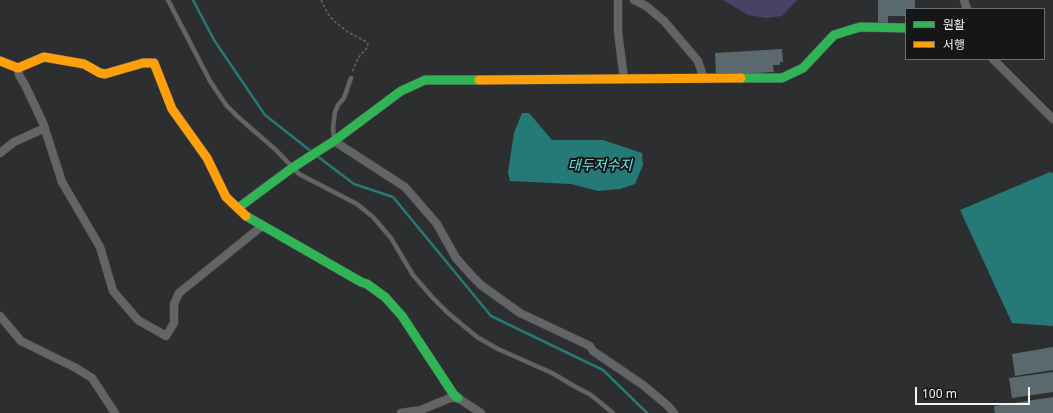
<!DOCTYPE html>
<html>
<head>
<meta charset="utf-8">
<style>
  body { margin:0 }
  #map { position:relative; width:1053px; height:413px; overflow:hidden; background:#2d2e2f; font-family:"Noto Sans","Noto Sans KR",sans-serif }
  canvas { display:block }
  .legend { position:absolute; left:905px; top:8px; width:140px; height:52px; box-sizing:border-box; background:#151617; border:1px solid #6d6e6f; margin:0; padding:5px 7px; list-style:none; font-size:12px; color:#f1f3f4 }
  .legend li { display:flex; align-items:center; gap:8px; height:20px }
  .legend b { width:20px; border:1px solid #6d6e6f }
  .scale { position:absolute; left:915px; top:387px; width:115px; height:18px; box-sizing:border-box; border:2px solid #f1f3f4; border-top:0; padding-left:5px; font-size:12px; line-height:14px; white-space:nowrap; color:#f1f3f4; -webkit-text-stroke:3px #151617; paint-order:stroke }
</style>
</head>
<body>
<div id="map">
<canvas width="1053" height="413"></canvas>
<ul class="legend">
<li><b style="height:5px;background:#30b455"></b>원활</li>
<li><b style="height:5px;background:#ff9f0a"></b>서행</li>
</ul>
<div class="scale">100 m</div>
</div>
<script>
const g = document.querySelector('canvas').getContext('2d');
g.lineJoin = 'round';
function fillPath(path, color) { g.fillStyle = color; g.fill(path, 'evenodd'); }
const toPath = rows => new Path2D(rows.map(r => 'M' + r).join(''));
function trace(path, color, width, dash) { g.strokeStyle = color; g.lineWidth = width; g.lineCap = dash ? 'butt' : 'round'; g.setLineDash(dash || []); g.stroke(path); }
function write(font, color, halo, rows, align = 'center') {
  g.font = font + ' "Noto Sans","Noto Sans KR",sans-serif'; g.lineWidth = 4; g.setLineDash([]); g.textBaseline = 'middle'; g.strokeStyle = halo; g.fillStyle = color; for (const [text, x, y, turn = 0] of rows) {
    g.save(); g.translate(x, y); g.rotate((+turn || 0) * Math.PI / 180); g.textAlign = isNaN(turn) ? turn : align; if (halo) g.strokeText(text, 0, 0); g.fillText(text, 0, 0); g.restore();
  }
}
const green = toPath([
  [723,0,797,0,782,16,766,18,748,15]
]);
const water = toPath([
  [522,113,529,113,552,140,603,140,642,153,643,165,635,184,620,189,598,191,571,184,510,181,508,172,514,133],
  [1050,172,1053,173,1053,326,1012,323,960,210]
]);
const stream = toPath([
  [193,0,214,40,265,115,312,152],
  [317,156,354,184,393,197,491,316,603,370,647,413]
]);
const building = toPath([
  [878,0,915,0,915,9,906,9,906,16,888,16,888,23,878,23],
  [782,49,783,62,780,62,780,65,773,65,774,72,716,75,715,53],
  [1053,347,1053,370,1015,376,1012,354],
  [1053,372,1053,392,1012,398,1009,378],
  [1053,397,1053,413,995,413,994,406]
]);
const path = toPath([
  [321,0,328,14,335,22,348,32,365,41,368,44,367,48,361,54,356,62,352,73]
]);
const lane = toPath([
  [168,0,210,81,226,105,237,116,276,150,299,174,357,204,373,217,391,238,413,275,432,297,448,313,477,337,498,349,552,373,574,386,591,395,613,413],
  [334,139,333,128,335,112,338,105,344,98,351,78]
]);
const street = toPath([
  [618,0,618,32,624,79],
  [634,0,646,6,664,21,698,61,704,79],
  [964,0,967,9],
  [993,59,1053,119],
  [18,68,19,75,25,85,43,123,62,182,100,247,113,291,138,320,166,336,174,323,174,304,179,293,262,226],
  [334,141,405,187,437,224,456,258,472,276,481,285,520,313,590,346,593,351,643,385,667,405,674,413],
  [0,153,14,142,45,128],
  [0,316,21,341,76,368,92,378,115,413],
  [401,413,421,410,450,398,458,398,481,413]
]);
const fast = toPath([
  [741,78,782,78,803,68,834,35,860,27,906,28],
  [238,208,292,168,334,141,401,91,425,80,479,80],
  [246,216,361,282,367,284,385,297,402,316,454,395,458,398]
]);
const slow = toPath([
  [0,61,18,68,44,57,84,64,100,73,105,74,143,63,154,63,172,109,207,158,226,197,246,216],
  [479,80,741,78]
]);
const waterNames = [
  ["대두저수지",600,166]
];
fillPath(green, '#4a4266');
fillPath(water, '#257a77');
trace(stream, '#257a77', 2.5);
fillPath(building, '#5a696e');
trace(lane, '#4a4b4c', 5);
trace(street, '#4a4b4c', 9);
trace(fast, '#4a4b4c', 10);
trace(slow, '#4a4b4c', 10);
trace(path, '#646566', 1.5, [3, 2]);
trace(lane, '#636465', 4);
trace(street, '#636465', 8);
trace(fast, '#30b455', 9);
trace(slow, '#ff9f0a', 9);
write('italic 14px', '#66e7e2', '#151617', waterNames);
</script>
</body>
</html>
